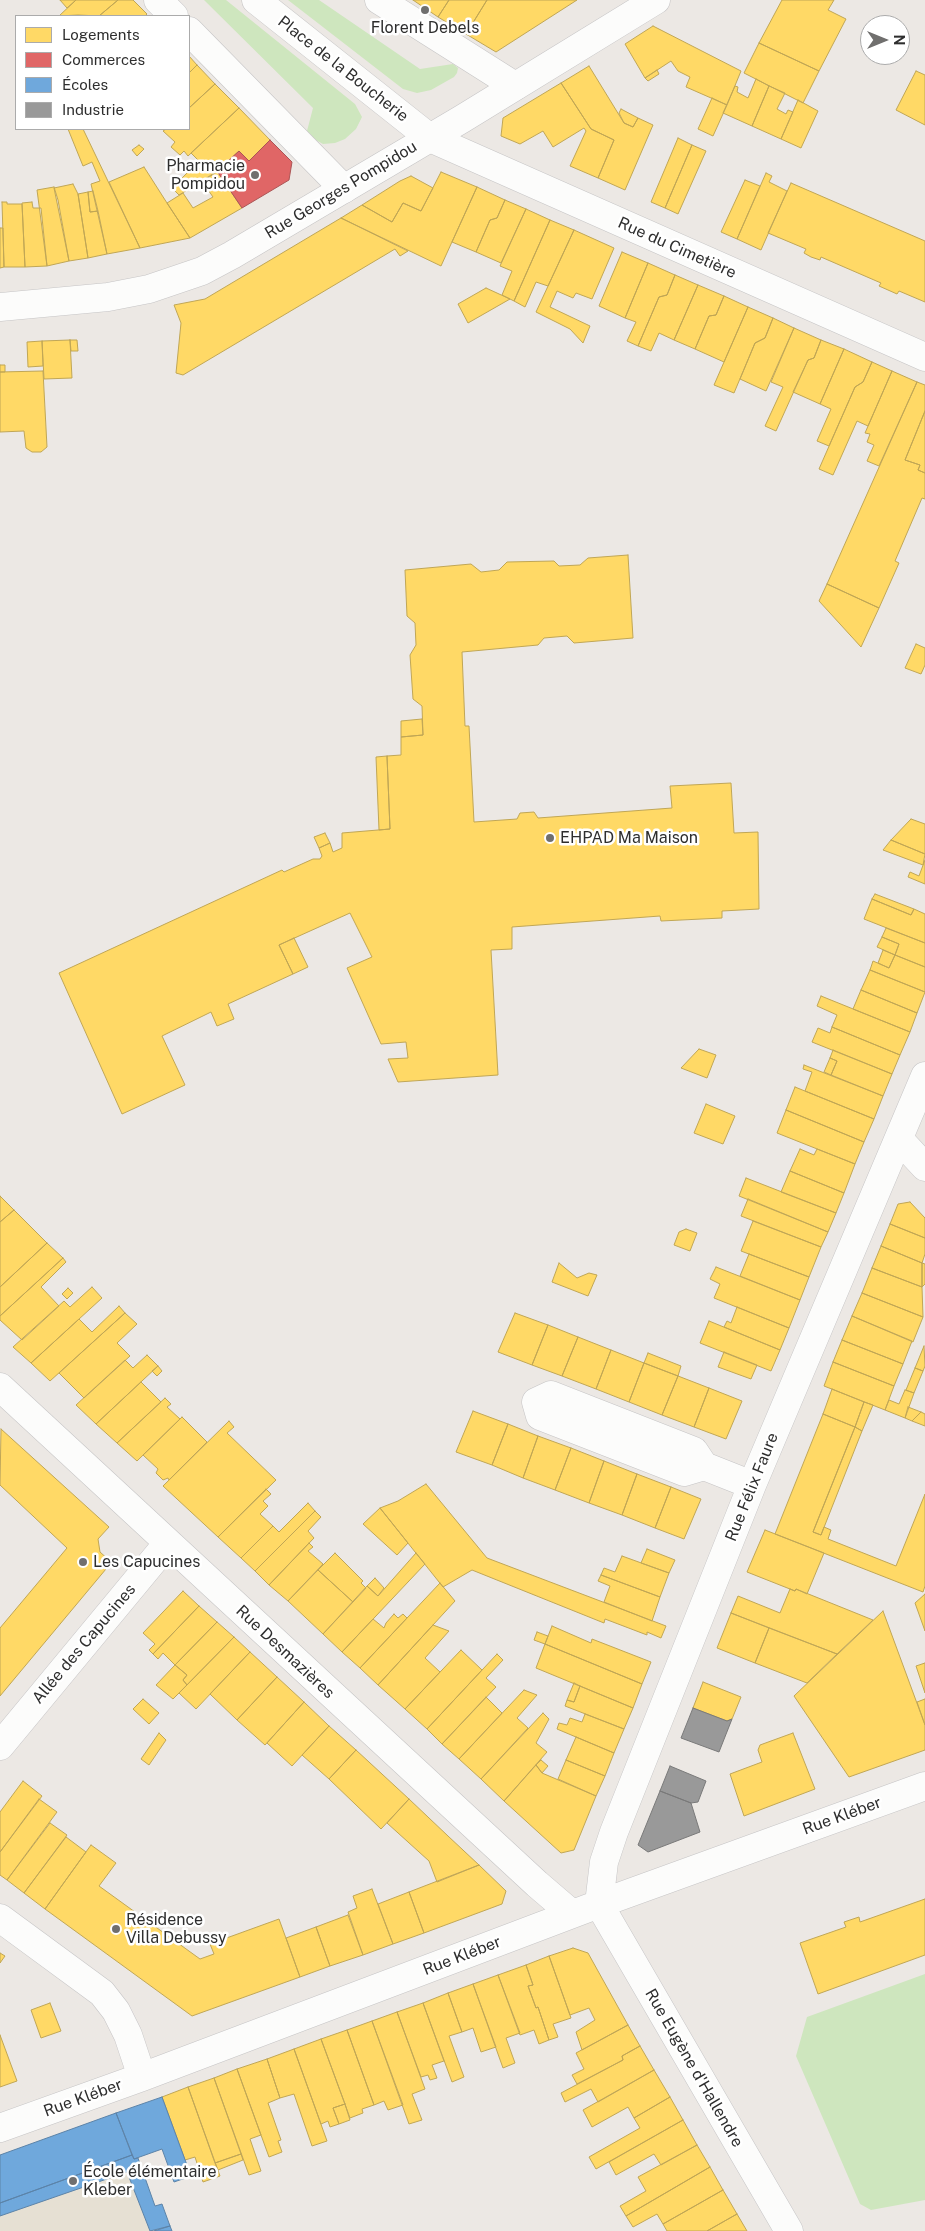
<!DOCTYPE html>
<html>
<head>
<meta charset="utf-8">
<style>
  body { margin:0 }
  #map { position:relative; width:925px; height:2231px; overflow:hidden; background:#ece8e4; font-family:"Public Sans",sans-serif }
  canvas { display:block }
  .legend { position:absolute; left:15px; top:15px; width:175px; height:115px; box-sizing:border-box; background:#fff; border:1px solid #ababab; margin:0; padding:6px 9px; list-style:none; font-size:15px; color:#2e2e2e }
  .legend li { display:flex; align-items:center; gap:10px; height:25px }
  .legend b { width:25px; border:1px solid #ababab }
  .north { position:absolute; left:860px; top:15px; width:50px; height:50px; box-sizing:border-box; background:#fff; border:1px solid #ababab; border-radius:50%; rotate:90deg; font-size:14px; font-weight:700; line-height:20px; text-align:center; color:#2e2e2e }
  .north::after { content:''; display:block; margin:auto; width:18px; height:22px; background:#706f6e; clip-path:polygon(50% 0,100% 100%,50% 72%,0 100%) }
</style>
</head>
<body>
<div id="map">
<canvas width="925" height="2231"></canvas>
<ul class="legend">
<li><b style="height:14px;background:#ffd966"></b>Logements</li>
<li><b style="height:14px;background:#e06666"></b>Commerces</li>
<li><b style="height:14px;background:#6fa8dc"></b>Écoles</li>
<li><b style="height:14px;background:#999"></b>Industrie</li>
</ul>
<div class="north">N</div>
</div>
<script>
const g = document.querySelector('canvas').getContext('2d');
g.lineJoin = 'round';
function fillPath(path, color) { g.fillStyle = color; g.fill(path, 'evenodd'); }
const toPath = rows => new Path2D(rows.map(r => 'M' + r).join(''));
function trace(path, color, width, dash) { g.strokeStyle = color; g.lineWidth = width; g.lineCap = dash ? 'butt' : 'round'; g.setLineDash(dash || []); g.stroke(path); }
function write(font, color, halo, rows, align = 'center') {
  g.font = font + ' "Public Sans",sans-serif'; g.lineWidth = 5; g.setLineDash([]); g.textBaseline = 'middle'; g.strokeStyle = halo; g.fillStyle = color; for (const [text, x, y, turn = 0] of rows) {
    g.save(); g.translate(x, y); g.rotate((+turn || 0) * Math.PI / 180); g.textAlign = isNaN(turn) ? turn : align; if (halo) g.strokeText(text, 0, 0); g.fillText(text, 0, 0); g.restore();
  }
}
const education = toPath([
  [116,2113,134,2159,138,2158,155,2206,162,2204,172,2231,0,2231,0,2155]
]);
const green = toPath([
  [204,0,226,0,355,104,362,117,356,129,345,139,335,143,323,144,314,139,307,131,313,108],
  [288,0,319,0,420,69,453,64,458,68,457,73,454,77,431,90,417,93,403,89],
  [925,1974,925,2200,871,2210,860,2204,796,2056,807,2017]
]);
const homes = toPath([
  [60,0,76,0,67,8,60,0],
  [76,0,118,0,99,16,78,15,59,16,76,0],
  [118,0,133,0,147,14,145,16,99,16,118,0],
  [413,0,449,0,438,17,413,0],
  [449,0,487,0,466,34,438,17,449,0],
  [487,0,577,0,496,52,466,34,487,0],
  [782,0,834,0,828,10,846,19,819,71,759,43,782,0],
  [653,26,741,71,727,105,686,87,690,77,678,71,671,61,645,78,625,44,653,26],
  [759,43,819,71,803,103,744,73,759,43],
  [189,56,197,65,189,73,189,56],
  [197,65,215,84,189,108,189,73,197,65],
  [589,66,624,123,633,127,638,118,653,125,625,190,598,178,614,140,591,129,561,83,589,66],
  [657,70,659,74,648,81,645,78,657,70],
  [916,71,925,75,925,125,896,110,916,71],
  [756,79,769,86,752,126,723,113,735,86,738,87,737,92,748,98,756,79],
  [561,83,591,129,614,140,598,178,570,166,586,131,584,128,553,147,543,131,520,144,501,136,503,118,561,83],
  [215,84,239,108,188,156,184,151,180,155,171,147,175,142,163,131,166,129,189,129,189,108,215,84],
  [769,86,785,93,777,109,786,114,788,110,793,112,781,139,752,126,769,86],
  [712,98,727,105,713,136,698,129,712,98],
  [798,100,818,111,801,148,781,139,798,100],
  [239,108,270,140,249,161,239,151,214,174,179,195,172,188,191,169,195,167,198,170,203,165,191,153,239,108],
  [621,109,638,118,633,127,624,123,619,113,621,109],
  [68,129,83,129,140,248,107,254,91,184,100,181,92,162,83,166,68,129],
  [678,138,692,145,665,208,651,202,678,138],
  [139,145,144,149,137,156,132,150,139,145],
  [692,145,706,151,678,214,665,208,692,145],
  [144,167,167,203,190,238,140,248,109,182,144,167],
  [217,171,242,208,190,238,167,203,183,193,193,208,213,197,202,181,217,171],
  [441,172,477,187,441,266,341,218,362,205,392,222,403,203,421,211,441,172],
  [766,173,772,176,769,182,787,191,761,250,737,239,766,173],
  [411,176,433,188,421,211,403,203,392,222,362,205,400,181,411,176],
  [745,180,760,186,737,239,721,232,745,180],
  [791,183,925,241,925,302,899,291,897,294,879,286,881,283,821,257,820,260,811,257,804,253,806,249,768,233,791,183],
  [73,184,78,194,88,258,69,261,54,188,73,184],
  [54,187,58,200,69,261,47,266,37,190,54,187],
  [477,187,505,200,497,218,490,220,476,252,452,242,477,187],
  [93,191,98,211,90,212,88,192,93,191],
  [88,192,90,212,98,211,107,254,88,258,78,194,88,192],
  [505,200,526,209,501,263,476,252,490,220,497,218,505,200],
  [2,202,7,202,7,204,22,204,25,267,4,267,2,202],
  [32,202,33,208,41,208,47,266,25,267,22,203,32,202],
  [526,209,550,220,514,301,502,295,512,271,500,266,526,209],
  [341,218,408,251,400,256,395,249,183,375,176,373,181,323,174,305,205,299,341,218],
  [550,220,574,230,548,286,536,282,525,307,514,301,550,220],
  [0,228,3,228,4,267,0,268,0,228],
  [574,230,614,248,592,299,576,293,573,298,557,291,550,307,590,326,583,343,570,329,536,312,574,230],
  [622,252,648,263,625,318,599,306,622,252],
  [648,263,675,275,667,295,659,297,638,346,627,341,636,322,625,318,648,263],
  [675,275,698,285,674,340,659,333,651,351,638,346,659,297,667,295,675,275],
  [698,285,724,296,716,315,709,316,695,349,674,340,698,285],
  [486,288,510,299,468,323,458,304,486,288],
  [724,296,748,307,724,362,695,349,709,316,716,315,724,296],
  [748,307,773,318,765,338,755,343,734,393,714,385,748,307],
  [773,318,794,328,766,391,740,379,755,343,765,338,773,318],
  [794,328,821,340,814,358,808,360,776,431,765,426,783,387,771,382,794,328],
  [70,340,72,378,44,379,42,341,70,340],
  [70,340,77,340,78,351,71,351,70,340],
  [821,340,844,349,820,404,793,392,808,360,814,358,821,340],
  [42,341,43,366,28,367,27,342,42,341],
  [844,349,872,362,863,382,855,387,829,446,817,441,831,409,820,404,844,349],
  [872,362,892,371,868,426,857,421,833,475,819,469,855,387,863,382,872,362],
  [0,365,5,365,5,372,0,372,0,365],
  [43,371,47,447,41,452,32,452,26,448,24,431,0,432,0,372,43,371],
  [892,371,917,382,879,466,867,461,874,445,867,442,870,434,865,433,892,371],
  [917,382,925,385,925,411,905,460,920,465,918,470,925,473,925,499,922,498,895,561,899,563,879,608,827,584,917,382],
  [925,411,925,473,918,470,920,465,905,460,925,411],
  [628,555,633,638,574,643,567,636,544,638,538,645,462,652,465,726,469,726,474,822,517,819,520,813,534,812,538,818,672,808,670,786,731,783,734,833,758,832,759,909,722,911,722,918,661,921,660,916,512,927,512,949,491,950,498,1075,398,1082,388,1059,408,1058,406,1042,381,1044,347,968,372,957,350,913,279,945,293,974,228,1004,234,1019,217,1026,211,1012,162,1036,185,1085,122,1114,59,973,282,870,284,872,313,859,320,859,322,856,319,848,330,843,333,852,342,848,342,833,390,829,387,756,401,755,401,737,423,735,422,706,413,699,410,655,416,645,415,623,407,616,405,570,471,564,481,572,499,570,507,562,554,561,559,566,580,565,588,558,628,555],
  [827,584,879,608,861,647,819,601,827,584],
  [916,644,925,648,925,665,921,674,905,668,916,644],
  [422,719,423,735,401,737,401,721,422,719],
  [387,756,390,829,379,830,376,757,387,756],
  [911,819,925,824,925,854,891,840,911,819],
  [325,833,330,843,319,848,314,837,325,833],
  [891,840,925,854,923,865,883,850,891,840],
  [925,860,925,884,908,877,910,872,919,876,925,860],
  [875,894,914,909,911,915,872,899,875,894],
  [872,899,911,915,914,909,925,914,925,943,864,919,872,899],
  [886,928,925,943,925,967,895,955,899,944,882,937,886,928],
  [882,937,899,944,895,955,877,947,882,937],
  [294,938,308,967,293,974,279,945,294,938],
  [883,950,895,955,889,968,878,963,883,950],
  [895,955,925,967,925,992,870,970,873,961,889,968,895,955],
  [870,970,925,992,917,1013,861,990,870,970],
  [861,990,917,1013,910,1032,853,1009,861,990],
  [821,996,910,1032,900,1055,832,1027,837,1015,817,1006,821,996],
  [832,1027,900,1055,892,1074,812,1042,818,1028,830,1033,832,1027],
  [699,1049,716,1055,707,1078,681,1068,699,1049],
  [833,1050,892,1074,883,1096,831,1075,837,1061,830,1058,833,1050],
  [830,1058,837,1061,831,1075,824,1072,830,1058],
  [804,1065,883,1096,874,1119,805,1091,812,1072,803,1069,804,1065],
  [795,1087,874,1119,864,1142,786,1110,795,1087],
  [706,1104,735,1116,723,1144,694,1133,706,1104],
  [786,1110,864,1142,855,1164,777,1133,786,1110],
  [800,1149,814,1155,817,1149,855,1164,844,1193,790,1171,800,1149],
  [790,1171,844,1193,836,1213,781,1192,790,1171],
  [746,1178,836,1213,828,1232,739,1196,746,1178],
  [0,1196,14,1210,0,1222,0,1196],
  [748,1199,828,1232,821,1247,741,1216,748,1199],
  [910,1202,925,1218,925,1238,890,1224,898,1204,910,1202],
  [14,1210,47,1243,0,1287,0,1222,14,1210],
  [753,1221,821,1247,809,1277,741,1251,753,1221],
  [890,1224,925,1238,925,1254,922,1263,881,1246,890,1224],
  [686,1229,697,1233,690,1251,674,1245,679,1232,686,1229],
  [47,1243,63,1258,0,1316,0,1287,47,1243],
  [881,1246,922,1263,922,1287,872,1268,881,1246],
  [749,1254,809,1277,800,1300,740,1276,749,1254],
  [63,1258,66,1262,41,1287,59,1306,22,1340,0,1320,0,1316,63,1258],
  [559,1263,577,1278,589,1273,597,1275,588,1296,552,1282,559,1263],
  [922,1263,925,1264,925,1284,922,1287,922,1263],
  [716,1267,800,1300,789,1328,714,1298,720,1284,710,1279,716,1267],
  [872,1268,922,1287,923,1317,862,1293,872,1268],
  [92,1287,102,1298,31,1363,13,1347,64,1301,70,1307,92,1287],
  [68,1288,73,1293,67,1299,62,1294,68,1288],
  [862,1293,923,1317,913,1342,852,1316,862,1293],
  [119,1306,125,1313,50,1381,31,1363,79,1319,92,1332,119,1306],
  [737,1307,789,1328,780,1350,724,1327,727,1321,731,1323,737,1307],
  [125,1313,137,1324,117,1343,130,1356,84,1398,59,1373,125,1313],
  [515,1313,548,1325,532,1365,498,1352,515,1313],
  [852,1316,912,1341,903,1364,842,1340,852,1316],
  [709,1321,780,1350,771,1371,700,1343,709,1321],
  [548,1325,578,1337,562,1376,532,1365,548,1325],
  [578,1337,611,1350,596,1389,562,1376,578,1337],
  [842,1340,903,1364,894,1386,833,1362,842,1340],
  [924,1346,925,1366,923,1371,915,1368,924,1346],
  [611,1350,644,1363,629,1402,596,1389,611,1350],
  [724,1352,757,1365,751,1379,718,1367,724,1352],
  [648,1353,681,1366,678,1376,644,1363,648,1353],
  [147,1355,158,1366,96,1424,76,1405,125,1360,133,1368,147,1355],
  [833,1362,894,1386,885,1410,824,1386,833,1362],
  [644,1363,678,1376,662,1415,629,1402,644,1363],
  [158,1366,162,1371,157,1376,152,1371,158,1366],
  [915,1368,923,1371,914,1393,906,1390,915,1368],
  [678,1376,709,1388,694,1427,662,1415,678,1376],
  [141,1382,161,1402,117,1443,96,1424,141,1382],
  [709,1388,742,1401,726,1439,694,1427,709,1388],
  [832,1389,864,1402,855,1427,823,1414,832,1389],
  [905,1390,914,1393,905,1418,885,1410,889,1400,899,1404,905,1390],
  [165,1398,171,1404,167,1407,180,1419,137,1461,117,1443,165,1398],
  [864,1402,873,1405,862,1431,855,1427,864,1402],
  [908,1407,921,1412,912,1421,905,1418,908,1407],
  [473,1411,508,1424,492,1465,456,1452,473,1411],
  [921,1412,925,1414,925,1426,912,1421,921,1412],
  [823,1414,855,1427,813,1532,821,1535,824,1527,831,1530,828,1539,896,1566,925,1494,925,1586,923,1592,775,1534,823,1414],
  [182,1417,207,1442,169,1480,168,1478,163,1480,156,1473,158,1469,143,1455,182,1417],
  [229,1421,234,1427,227,1433,276,1480,218,1537,163,1486,229,1421],
  [508,1424,538,1436,523,1478,492,1465,508,1424],
  [855,1427,862,1431,821,1535,813,1532,855,1427],
  [1,1429,109,1527,98,1539,100,1552,110,1561,106,1569,0,1696,0,1628,67,1548,0,1485,1,1429],
  [538,1436,571,1448,555,1490,523,1478,538,1436],
  [571,1448,604,1461,589,1503,555,1490,571,1448],
  [604,1461,637,1474,622,1515,589,1503,604,1461],
  [637,1474,671,1487,655,1528,622,1515,637,1474],
  [426,1484,487,1558,666,1626,661,1638,647,1632,647,1635,605,1619,604,1623,472,1570,443,1587,380,1508,398,1501,426,1484],
  [671,1487,701,1499,684,1539,655,1528,671,1487],
  [266,1489,271,1494,263,1501,268,1506,260,1514,273,1526,241,1558,218,1537,266,1489],
  [308,1503,315,1511,255,1571,241,1558,273,1526,279,1532,308,1503],
  [380,1508,408,1543,397,1555,363,1524,380,1508],
  [315,1511,321,1517,308,1531,314,1538,269,1585,255,1571,315,1511],
  [765,1530,824,1553,807,1594,796,1589,795,1591,747,1572,765,1530],
  [309,1543,313,1547,308,1551,323,1564,288,1601,269,1585,309,1543],
  [647,1549,675,1560,669,1573,641,1563,647,1549],
  [335,1553,363,1581,361,1583,366,1588,353,1602,318,1570,335,1553],
  [416,1553,425,1564,342,1652,323,1634,367,1586,378,1596,416,1553],
  [622,1556,669,1573,660,1597,601,1575,604,1568,615,1572,622,1556],
  [318,1570,353,1602,323,1634,288,1601,318,1570],
  [601,1575,660,1597,652,1621,604,1602,610,1586,598,1581,601,1575],
  [375,1578,384,1588,378,1596,367,1586,375,1578],
  [440,1583,455,1601,378,1685,360,1668,440,1583],
  [790,1589,795,1591,796,1589,873,1620,837,1654,731,1613,738,1596,780,1613,790,1589],
  [183,1591,199,1606,153,1654,149,1650,155,1644,143,1633,183,1591],
  [925,1594,925,1631,915,1603,925,1594],
  [199,1606,217,1622,175,1665,163,1653,158,1659,153,1654,199,1606],
  [883,1611,925,1725,925,1750,849,1777,794,1696,883,1611],
  [731,1613,769,1628,755,1663,717,1648,731,1613],
  [394,1614,398,1618,403,1614,407,1618,360,1668,342,1652,373,1619,384,1628,386,1623,394,1614],
  [217,1622,234,1637,187,1685,183,1680,187,1675,175,1665,217,1622],
  [433,1625,449,1631,425,1658,440,1672,405,1709,378,1685,433,1625],
  [552,1626,591,1643,592,1639,651,1662,642,1684,545,1644,552,1626],
  [769,1628,837,1654,807,1683,755,1663,769,1628],
  [537,1632,548,1636,545,1644,534,1640,537,1632],
  [234,1637,250,1652,196,1709,179,1693,234,1637],
  [545,1644,642,1684,633,1708,536,1668,545,1644],
  [461,1650,482,1670,427,1729,405,1709,461,1650],
  [250,1652,277,1677,237,1720,210,1694,250,1652],
  [497,1654,503,1660,486,1678,496,1687,442,1744,427,1729,497,1654],
  [925,1663,925,1693,916,1666,925,1663],
  [175,1665,187,1675,183,1680,187,1685,173,1699,156,1685,175,1665],
  [277,1677,304,1702,265,1745,237,1720,277,1677],
  [703,1682,741,1697,732,1719,727,1721,693,1708,703,1682],
  [574,1683,580,1686,574,1702,567,1700,574,1683],
  [580,1686,633,1708,624,1729,565,1706,567,1700,574,1702,580,1686],
  [524,1690,537,1695,517,1718,528,1728,481,1779,459,1759,524,1690],
  [486,1697,502,1713,459,1759,442,1744,486,1697],
  [143,1699,159,1713,149,1724,133,1709,143,1699],
  [925,1699,925,1725,917,1702,925,1699],
  [304,1702,329,1726,292,1766,267,1743,304,1702],
  [543,1713,549,1719,536,1743,547,1752,504,1801,481,1779,543,1713],
  [585,1714,624,1729,614,1753,557,1729,559,1723,567,1725,570,1718,582,1722,585,1714],
  [329,1726,356,1750,329,1779,302,1755,329,1726],
  [159,1733,166,1740,149,1765,141,1759,159,1733],
  [793,1733,815,1789,744,1816,730,1774,762,1762,758,1750,760,1745,793,1733],
  [576,1737,614,1753,605,1776,566,1760,576,1737],
  [356,1750,409,1799,381,1829,329,1779,356,1750],
  [541,1760,548,1766,542,1773,536,1765,541,1760],
  [566,1760,605,1776,596,1796,558,1779,566,1760],
  [536,1765,542,1773,596,1796,574,1850,561,1853,504,1801,536,1765],
  [23,1781,42,1796,0,1852,0,1812,23,1781],
  [39,1799,57,1812,7,1880,0,1875,0,1852,39,1799],
  [409,1799,448,1836,479,1865,437,1882,429,1861,387,1823,409,1799],
  [50,1823,67,1835,24,1893,7,1880,50,1823],
  [66,1837,86,1852,45,1909,24,1893,66,1837],
  [91,1845,116,1863,99,1886,200,1959,214,1954,210,1944,279,1919,300,1977,192,2016,45,1909,91,1845],
  [479,1865,506,1891,502,1904,424,1933,409,1892,479,1865],
  [372,1889,393,1944,363,1955,348,1912,357,1908,353,1896,372,1889],
  [409,1892,424,1933,393,1944,378,1904,409,1892],
  [925,1899,925,1955,818,1994,800,1943,846,1927,844,1922,859,1917,860,1922,925,1899],
  [348,1915,363,1955,330,1966,316,1927,348,1915],
  [316,1927,330,1966,300,1977,286,1938,316,1927],
  [573,1948,588,1953,628,2025,582,2050,576,2032,595,2020,589,2008,570,2015,549,1956,573,1948],
  [0,1953,5,1956,0,1963,0,1953],
  [549,1956,571,2018,553,2024,558,2037,549,2040,538,2007,536,2008,528,1986,533,1985,526,1965,549,1956],
  [526,1965,533,1985,528,1986,536,2008,538,2007,549,2040,539,2044,534,2030,520,2035,498,1975,526,1965],
  [498,1975,520,2033,506,2038,515,2063,503,2068,473,1984,498,1975],
  [473,1984,496,2047,481,2052,473,2028,462,2032,448,1993,473,1984],
  [448,1993,462,2032,449,2036,464,2077,452,2082,423,2003,448,1993],
  [50,2003,61,2031,41,2038,31,2010,50,2003],
  [423,2003,444,2061,432,2065,437,2078,430,2080,428,2075,421,2077,397,2012,423,2003],
  [397,2012,425,2089,412,2094,422,2120,409,2124,372,2021,397,2012],
  [372,2021,403,2105,388,2110,384,2101,374,2105,347,2030,372,2021],
  [628,2025,640,2046,622,2056,623,2060,577,2084,572,2075,584,2069,576,2053,628,2025],
  [347,2030,374,2105,362,2109,363,2113,350,2118,321,2039,347,2030],
  [0,2035,17,2081,0,2087,0,2035],
  [321,2039,345,2104,333,2108,339,2124,330,2127,328,2121,321,2124,294,2049,321,2039],
  [640,2046,654,2070,598,2102,591,2089,565,2102,561,2093,623,2060,622,2056,640,2046],
  [294,2049,327,2141,312,2146,294,2094,280,2098,267,2059,294,2049],
  [267,2059,280,2098,268,2103,281,2140,278,2141,282,2152,269,2157,237,2069,267,2059],
  [237,2069,261,2135,250,2139,261,2171,249,2175,214,2078,237,2069],
  [654,2070,670,2097,634,2118,628,2107,592,2127,583,2110,654,2070],
  [214,2078,241,2154,215,2163,188,2087,214,2078],
  [188,2087,220,2176,203,2182,195,2157,185,2160,162,2097,188,2087],
  [670,2097,683,2120,596,2169,589,2157,640,2128,634,2118,670,2097],
  [345,2104,350,2120,339,2124,333,2108,345,2104],
  [683,2120,697,2145,661,2165,654,2154,616,2175,609,2162,683,2120],
  [697,2145,710,2167,626,2216,620,2206,646,2191,638,2177,697,2145],
  [241,2154,243,2160,218,2170,215,2163,241,2154],
  [710,2167,723,2190,663,2224,657,2214,633,2227,626,2216,710,2167],
  [723,2190,737,2214,707,2231,667,2231,663,2224,723,2190],
  [737,2214,747,2231,707,2231,737,2214]
]);
const shops = toPath([
  [270,140,292,162,289,180,242,208,217,171,239,151,249,161,270,140]
]);
const schools = toPath([
  [162,2097,191,2176,174,2182,162,2149,134,2159,116,2113,162,2097],
  [116,2113,132,2155,0,2203,0,2155,116,2113],
  [132,2155,134,2159,138,2158,155,2206,162,2204,170,2226,150,2231,127,2172,0,2216,0,2203,132,2155],
  [170,2226,172,2231,154,2231,170,2226]
]);
const industry = toPath([
  [693,1708,727,1721,732,1719,719,1752,681,1738,693,1708],
  [670,1766,706,1781,698,1802,691,1803,660,1791,670,1766],
  [660,1791,691,1803,700,1832,648,1852,638,1845,660,1791]
]);
const street = toPath([
  [158,0,174,16],
  [256,0,430,138,925,357],
  [379,0,515,86],
  [189,31,344,189],
  [899,1139,925,1167],
  [0,1387,537,1884,572,1914],
  [704,1466,694,1451,551,1395,536,1402,540,1416,684,1472,704,1466,752,1485],
  [0,1746,168,1543],
  [599,1904,604,1862,614,1832,752,1485,925,1076],
  [599,1904,789,2231],
  [0,1918,102,1993,116,2011,128,2035,142,2077],
  [0,2128,142,2077,599,1904,925,1786]
]);
const secondary = toPath([
  [0,307,108,297,149,289,202,271,232,255,462,119,656,0]
]);
const markers = [
  [425,10,5,"#706f6e"],
  [255,175,5,"#706f6e"],
  [550,838,5,"#706f6e"],
  [83,1562,5,"#706f6e"],
  [116,1929,5,"#706f6e"],
  [73,2181,5,"#706f6e"]
];
const poiNames = [
  ["Florent Debels",425,28,"center"],
  ["Pharmacie",245,166,"right"],
  ["Pompidou",245,184,"right"],
  ["EHPAD Ma Maison",560,838],
  ["Les Capucines",93,1562],
  ["Résidence",126,1920],
  ["Villa Debussy",126,1938],
  ["École élémentaire",83,2172],
  ["Kleber",83,2190]
];
const streetNames = [
  ["Place de la Boucherie",343,69,38],
  ["Rue Georges Pompidou",341,190,-31],
  ["Rue du Cimetière",677,248,24],
  ["Rue Félix Faure",752,1487,-68],
  ["Allée des Capucines",84,1644,-50],
  ["Rue Desmazières",285,1652,43],
  ["Rue Kléber",842,1816,-20],
  ["Rue Kléber",462,1956,-21],
  ["Rue Eugène d'Hallendre",694,2068,60],
  ["Rue Kléber",83,2098,-20]
];
fillPath(education, '#e6e0d3');
fillPath(green, '#cee6be');
fillPath(homes, '#ffd966');
trace(homes, '#c0a655', 1);
fillPath(shops, '#e06666');
trace(shops, '#ab5555', 1);
fillPath(schools, '#6fa8dc');
trace(schools, '#5c83a8', 1);
fillPath(industry, '#999');
trace(industry, '#797979', 1);
trace(street, '#c5c4c5', 29);
trace(secondary, '#c5c4c5', 29);
trace(street, '#fcfcfb', 28);
trace(secondary, '#fcfcfb', 28);
for (const [x, y, r, color] of markers) { const dot = new Path2D(); dot.arc(x, y, r, 0, 2 * Math.PI); g.fillStyle = color; g.fill(dot); trace(dot, '#fff', 2); }
write('16px', '#2e2e2e', '#fff', poiNames, 'left');
write('16px', '#2e2e2e', '#fff', streetNames);
</script>
</body>
</html>
